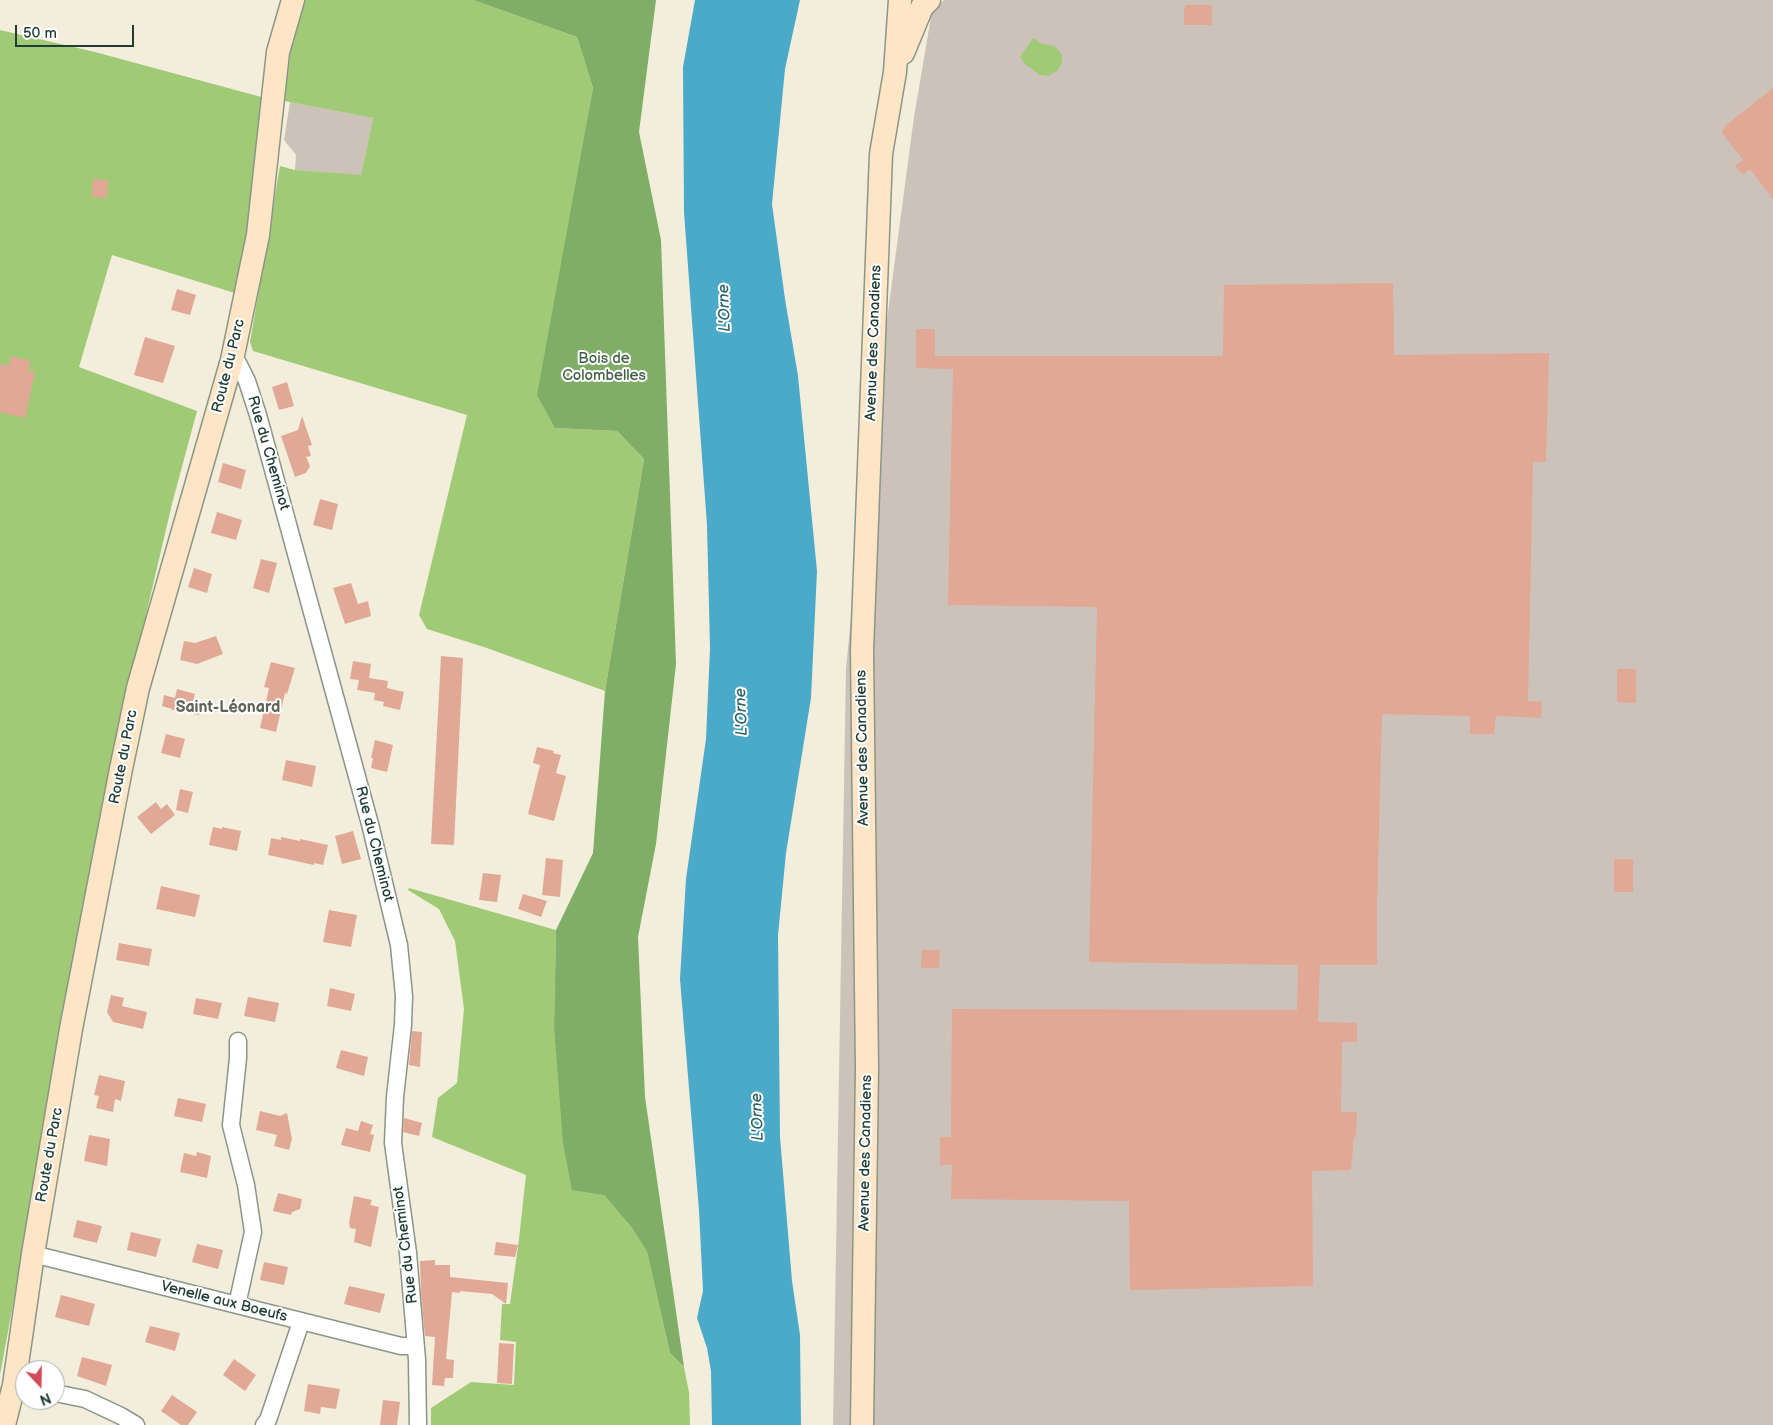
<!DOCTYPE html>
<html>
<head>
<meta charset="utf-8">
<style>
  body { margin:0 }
  #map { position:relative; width:1773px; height:1425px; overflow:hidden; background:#f3eedc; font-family:"Balsamiq Sans",sans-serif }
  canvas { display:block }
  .north { position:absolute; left:15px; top:1360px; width:50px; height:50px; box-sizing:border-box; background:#fff; border:1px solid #a5b1ae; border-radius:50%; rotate:159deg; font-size:14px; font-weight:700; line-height:20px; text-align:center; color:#1f3d34 }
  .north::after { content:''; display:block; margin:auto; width:18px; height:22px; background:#d1495b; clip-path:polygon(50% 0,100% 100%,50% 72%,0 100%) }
  .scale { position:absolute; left:15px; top:25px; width:119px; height:22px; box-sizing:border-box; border:2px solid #1f3d34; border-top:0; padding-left:6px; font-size:15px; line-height:18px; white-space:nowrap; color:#1f3d34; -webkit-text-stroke:4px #fff; paint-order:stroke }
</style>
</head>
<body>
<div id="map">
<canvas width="1773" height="1425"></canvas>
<div class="north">N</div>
<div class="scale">50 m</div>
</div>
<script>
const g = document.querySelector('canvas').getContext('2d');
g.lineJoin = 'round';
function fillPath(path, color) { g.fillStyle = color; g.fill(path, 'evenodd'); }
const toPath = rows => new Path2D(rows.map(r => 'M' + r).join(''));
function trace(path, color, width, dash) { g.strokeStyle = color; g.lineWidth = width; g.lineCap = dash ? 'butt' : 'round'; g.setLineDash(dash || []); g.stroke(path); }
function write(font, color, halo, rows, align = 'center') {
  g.font = font + ' "Balsamiq Sans",sans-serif'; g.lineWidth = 4; g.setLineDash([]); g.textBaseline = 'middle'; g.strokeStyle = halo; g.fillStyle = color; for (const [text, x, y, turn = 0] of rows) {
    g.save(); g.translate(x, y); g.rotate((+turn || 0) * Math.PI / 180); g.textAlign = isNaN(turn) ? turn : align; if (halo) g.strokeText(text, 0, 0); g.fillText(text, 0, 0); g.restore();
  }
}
const industrial = toPath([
  [944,0,1773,0,1773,1425,833,1425,846,668,863,500,914,117,932,11],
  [290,102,373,118,361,176,295,170,296,155,284,140]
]);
const green = toPath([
  [305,0,473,0,577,37,593,88,572,209,555,428,617,431,644,459,605,691,487,648,427,629,419,615,467,415,253,351,250,342,280,166,295,170,361,175,373,118,284,101,292,40],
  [0,30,95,52,265,98,238,294,112,255,79,367,197,411,172,504,118,734,0,1375],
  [1033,38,1042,44,1054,46,1062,54,1062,63,1057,71,1048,76,1040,75,1025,64,1020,57],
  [409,888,556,930,554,1025,604,1195,632,1228,647,1252,670,1353,684,1367,689,1392,690,1425,431,1425,431,1408,471,1382,514,1385,516,1342,500,1340,502,1304,510,1304,519,1239,526,1175,432,1137,438,1098,457,1083,464,1009,455,941,439,909,408,890]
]);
const forest = toPath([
  [473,0,656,0,639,132,661,240,676,664,656,844,638,937,645,1097,684,1367,670,1353,647,1252,632,1228,604,1195,572,1190,563,1143,554,1025,556,930,593,853,605,691,644,459,617,431,555,428,537,395,593,88,577,37]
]);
const water = toPath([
  [695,0,800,0,785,69,772,204,785,299,798,376,817,571,811,698,786,853,778,935,780,1137,792,1281,800,1335,801,1425,712,1425,711,1371,707,1348,697,1318,703,1291,699,1210,680,979,686,879,706,739,710,648,707,525,684,212,683,67]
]);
const building = toPath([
  [1186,5,1212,5,1212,25,1184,25,1184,10],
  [1773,88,1773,199,1750,169,1743,175,1735,166,1743,160,1722,133,1725,126],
  [93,179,108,180,107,198,92,197],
  [1393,283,1394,355,1549,353,1546,462,1533,462,1528,701,1542,702,1541,718,1496,716,1494,734,1470,734,1470,716,1382,714,1377,904,1377,965,1320,965,1318,1022,1357,1023,1357,1042,1342,1042,1341,1112,1357,1112,1356,1137,1354,1137,1351,1170,1312,1171,1313,1286,1130,1290,1129,1201,951,1199,952,1165,940,1165,940,1137,951,1137,952,1009,1297,1010,1298,965,1089,962,1097,607,948,605,953,369,916,368,916,329,935,329,935,356,1223,356,1224,285],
  [177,289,196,295,190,315,171,310],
  [145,337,175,346,163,383,134,375],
  [11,356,31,361,28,371,35,372,25,418,0,412,0,364,9,366],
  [287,382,294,406,279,410,272,387],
  [302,416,312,445,308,446,311,456,306,457,310,466,306,473,295,477,281,436,298,430],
  [223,463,246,470,241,489,218,482],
  [320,499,338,504,332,530,313,525],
  [217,512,242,520,236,540,211,533],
  [261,559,277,563,269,593,253,588],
  [194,568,212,574,207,593,188,587],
  [351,583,358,604,368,601,371,616,345,624,333,588],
  [216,636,223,654,197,664,180,660,184,641,195,643],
  [441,656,463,658,454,845,431,844],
  [353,661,371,664,369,678,388,681,387,688,404,692,400,710,383,706,384,702,374,700,375,693,357,690,359,680,350,679],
  [271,662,295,668,287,694,285,693,276,732,260,728,269,688,264,687],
  [1617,669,1636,669,1636,703,1617,702],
  [177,689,195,694,193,702,202,704,199,715,172,710,172,709,162,706,164,695,175,698],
  [166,734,185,739,180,758,161,753],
  [375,740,393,745,387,772,371,768,373,758,371,758],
  [537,747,554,751,553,753,561,755,556,773,566,776,554,821,528,814,540,765,533,763],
  [286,760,316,766,312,787,282,780],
  [180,789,193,792,188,813,176,810],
  [156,802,161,809,167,804,175,815,151,834,137,817],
  [213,827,222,829,222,827,241,831,237,851,209,845],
  [353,831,361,859,342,864,335,836],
  [281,837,300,841,300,839,328,845,323,865,314,863,314,865,268,855,271,838,281,840],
  [546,858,563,860,560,897,542,895],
  [1614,859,1633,859,1633,892,1614,892],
  [483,873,501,875,497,902,479,900],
  [161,886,200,895,195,917,156,909],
  [523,894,547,901,541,917,518,909],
  [329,910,357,915,351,947,323,942],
  [119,943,152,949,149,966,116,960],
  [922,950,940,950,939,968,921,968],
  [330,988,355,994,351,1011,327,1006],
  [111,995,124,998,122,1006,147,1012,143,1029,113,1022,107,1012],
  [248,997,279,1003,275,1022,244,1016],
  [196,998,222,1003,218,1019,193,1014],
  [412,1031,422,1032,420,1067,409,1065],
  [341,1050,368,1057,364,1076,336,1068],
  [99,1075,125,1081,121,1101,115,1099,113,1112,96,1108,99,1096,94,1095],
  [178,1098,206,1104,202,1122,174,1116],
  [260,1111,280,1116,287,1113,292,1139,289,1150,274,1146,277,1135,256,1130],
  [404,1118,422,1123,419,1136,403,1132],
  [361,1121,373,1125,370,1134,374,1135,370,1152,341,1145,346,1128,358,1131],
  [89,1135,110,1139,107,1166,84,1161],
  [197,1152,211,1156,207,1178,180,1172,184,1153,196,1156],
  [278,1193,302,1199,300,1209,292,1212,291,1215,273,1211],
  [354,1196,372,1200,370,1205,379,1207,371,1247,354,1242,356,1229,350,1228,349,1222],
  [77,1220,102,1226,97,1243,73,1237],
  [131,1232,161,1239,156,1257,127,1250],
  [496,1242,518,1245,515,1257,494,1255],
  [197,1244,223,1250,218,1269,192,1262],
  [435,1260,435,1265,450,1265,450,1277,508,1283,506,1304,492,1294,460,1291,460,1293,452,1292,446,1359,454,1360,453,1378,445,1378,444,1386,432,1385,435,1337,425,1336,421,1293,420,1261],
  [264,1262,288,1267,284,1285,260,1280],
  [349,1286,385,1294,380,1313,344,1304],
  [61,1295,95,1304,89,1326,55,1317],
  [150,1326,180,1333,175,1351,145,1342],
  [499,1343,514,1344,512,1384,497,1383],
  [82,1357,112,1365,106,1386,77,1376],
  [234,1359,256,1375,245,1391,223,1375],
  [308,1384,340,1389,336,1409,321,1407,320,1414,304,1411],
  [172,1395,197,1412,188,1425,181,1425,161,1411],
  [383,1400,400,1402,397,1425,380,1425]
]);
const street = toPath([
  [232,360,238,363,247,381,258,415,370,824,399,945,404,996,403,1025,395,1097,393,1143,408,1253,417,1360,418,1425],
  [33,1254,401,1346,415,1346],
  [237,1305,253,1232,246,1185,231,1125,238,1058,238,1041],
  [55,1393,85,1399,121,1416,136,1425],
  [264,1425,268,1420,301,1322]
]);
const secondary = toPath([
  [903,53,922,7,929,0],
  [4,1425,14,1385,33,1254,71,1029,121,769,138,688,232,360,258,235,278,52,293,0],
  [862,1425,867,1068,862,650,881,154,895,72,900,0]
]);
const streetNames = [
  ["Avenue des Canadiens",874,343,-88],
  ["Route du Parc",229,366,-76],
  ["Rue du Cheminot",268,453,74],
  ["Avenue des Canadiens",863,748,-91],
  ["Route du Parc",124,757,-79],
  ["Rue du Cheminot",374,844,76],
  ["Avenue des Canadiens",866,1153,-89],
  ["Route du Parc",50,1155,-80],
  ["Rue du Cheminot",406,1245,-97],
  ["Venelle aux Boeufs",224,1302,14]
];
const parkNames = [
  ["Bois de",604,359],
  ["Colombelles",604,376]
];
const waterNames = [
  ["L'Orne",725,308,-92],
  ["L'Orne",742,712,-92],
  ["L'Orne",758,1117,-92]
];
const neighbourhoodNames = [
  ["Saint-Léonard",228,708]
];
fillPath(industrial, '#ccc2b9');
fillPath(green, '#a1ca76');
fillPath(forest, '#80ae67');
fillPath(water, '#4ba9ca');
fillPath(building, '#e1a896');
trace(street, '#899688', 19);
trace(secondary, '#899688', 25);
trace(street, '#fff', 16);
trace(secondary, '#fde5c5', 22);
write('15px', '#1f3d34', '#fff', streetNames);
write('15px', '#406044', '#fff', parkNames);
write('italic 16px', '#2e6368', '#fff', waterNames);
write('bold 16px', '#636256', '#fff', neighbourhoodNames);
</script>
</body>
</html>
